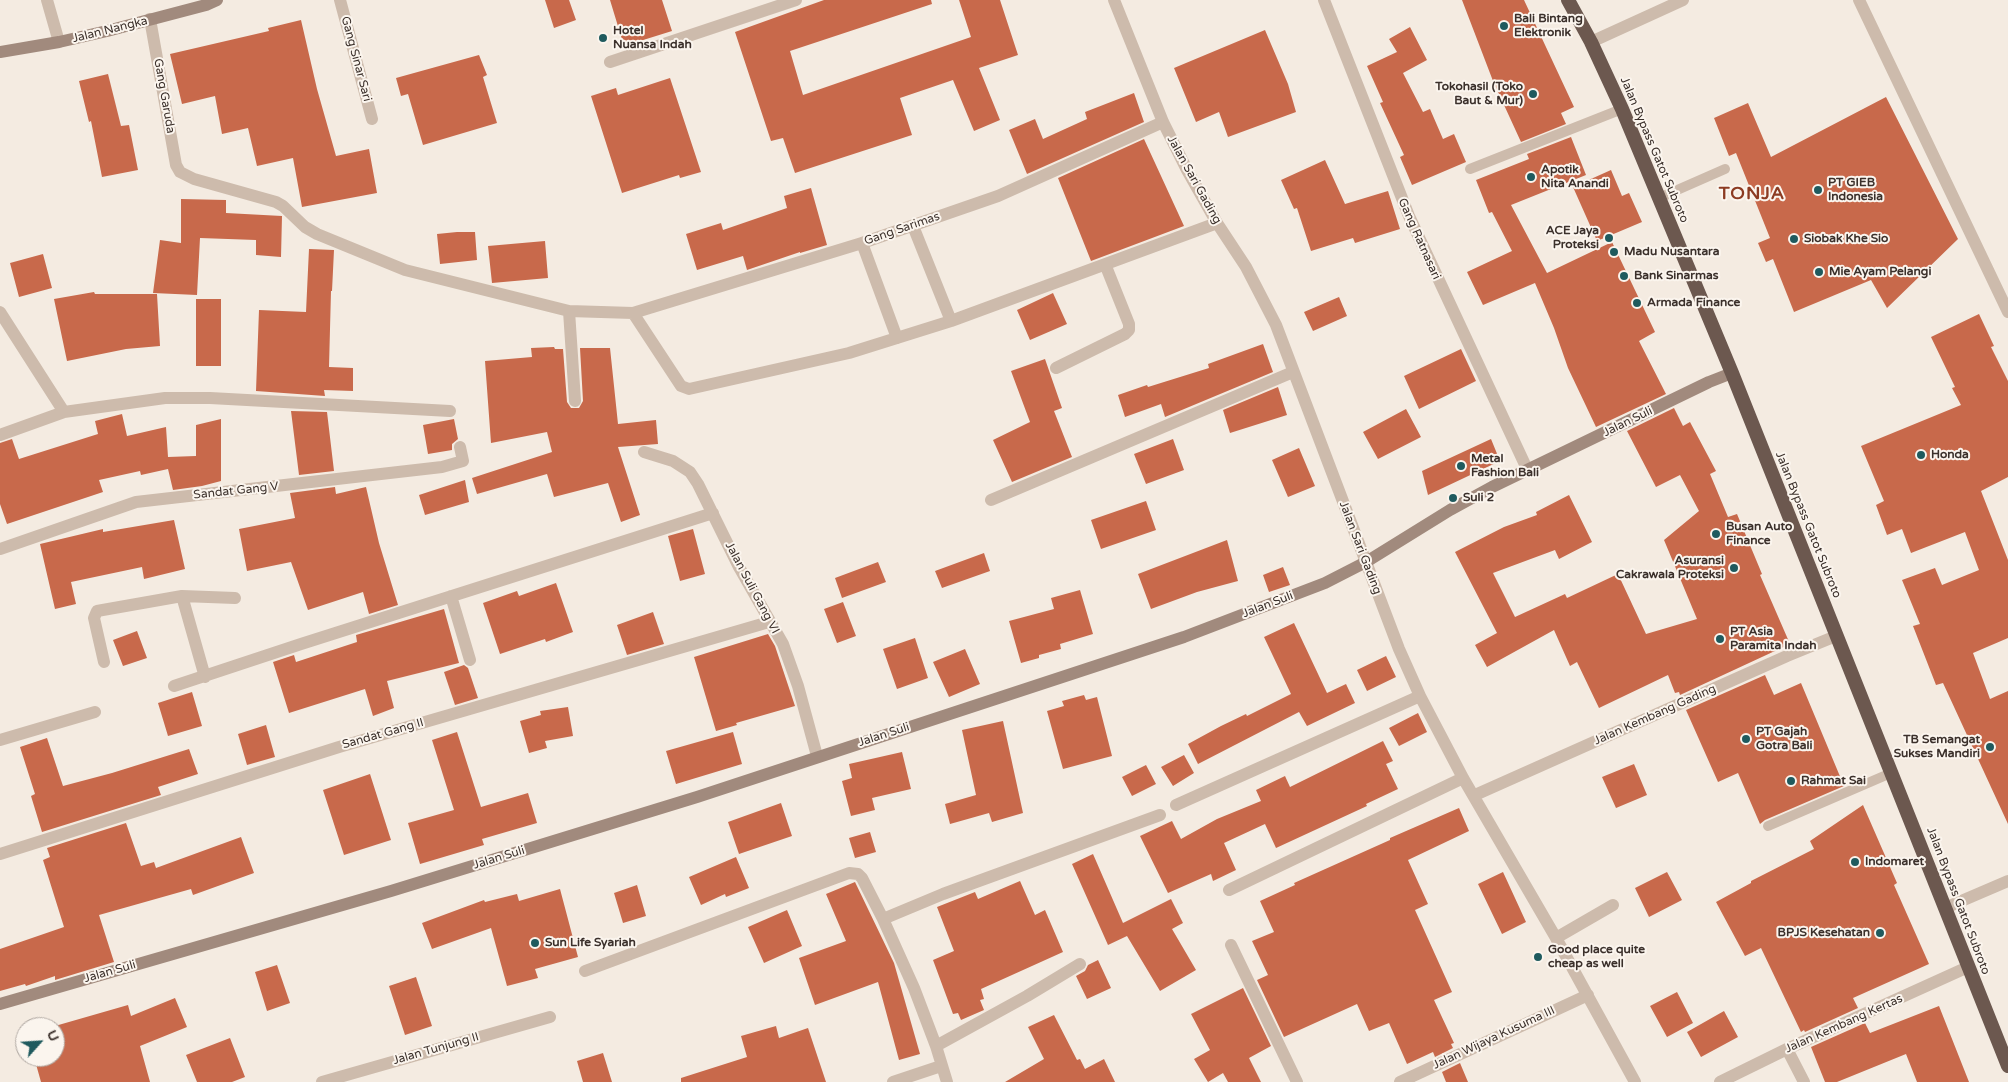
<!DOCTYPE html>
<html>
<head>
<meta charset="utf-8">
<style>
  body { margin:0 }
  #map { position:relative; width:2008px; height:1082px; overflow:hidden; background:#f4ebe1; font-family:"Varela Round",sans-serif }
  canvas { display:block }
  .north { position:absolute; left:15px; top:1017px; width:50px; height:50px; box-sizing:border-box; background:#fbf5ee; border:1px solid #aea6a0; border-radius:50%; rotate:64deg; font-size:14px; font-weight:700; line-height:20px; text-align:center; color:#3b302b }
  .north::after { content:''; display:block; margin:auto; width:18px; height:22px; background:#1f5a5e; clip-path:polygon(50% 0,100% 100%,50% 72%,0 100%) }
</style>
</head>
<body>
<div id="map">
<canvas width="2008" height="1082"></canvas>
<div class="north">U</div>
</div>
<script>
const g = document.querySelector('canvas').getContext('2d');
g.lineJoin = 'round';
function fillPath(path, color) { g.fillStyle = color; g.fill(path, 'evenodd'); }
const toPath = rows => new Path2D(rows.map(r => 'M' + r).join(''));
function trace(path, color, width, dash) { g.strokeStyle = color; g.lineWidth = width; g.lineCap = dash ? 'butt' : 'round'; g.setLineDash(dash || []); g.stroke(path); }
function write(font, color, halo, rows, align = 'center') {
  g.font = font + ' "Varela Round",sans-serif'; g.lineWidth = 4; g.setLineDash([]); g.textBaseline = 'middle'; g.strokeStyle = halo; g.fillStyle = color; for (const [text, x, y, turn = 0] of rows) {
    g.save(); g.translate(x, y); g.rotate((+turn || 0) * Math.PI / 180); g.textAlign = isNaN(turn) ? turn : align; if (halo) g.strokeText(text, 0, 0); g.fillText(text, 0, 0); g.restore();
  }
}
const building = toPath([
  [545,0,569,0,576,20,554,28],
  [610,0,662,0,672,31,624,46],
  [824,0,931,0,932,4,790,51,803,95,971,37,959,0,1000,0,1018,55,979,68,1000,120,974,131,953,80,900,98,912,135,795,173,783,138,771,141,735,32],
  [1462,0,1524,0,1574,107,1561,113,1566,124,1521,142,1493,81],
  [301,20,317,89,336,156,369,149,377,193,302,207,293,158,257,166,248,128,222,134,215,96,182,104,170,54,269,31,268,28],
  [1410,27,1427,60,1403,73,1423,112,1430,109,1443,139,1454,134,1466,162,1412,185,1400,157,1404,155,1380,103,1383,102,1367,66,1397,52,1389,39],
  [1265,30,1288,84,1296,112,1228,137,1219,112,1196,122,1174,68],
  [479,55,487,75,483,77,497,123,423,145,408,94,401,96,396,78],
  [108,74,121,126,129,125,138,170,102,177,91,121,89,122,79,81],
  [670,78,701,172,680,178,679,175,622,193,591,96,616,88,618,95],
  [1134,93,1144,122,1027,174,1009,130,1035,119,1043,139,1087,119,1085,112],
  [1886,97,1958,239,1887,308,1871,280,1794,312,1773,259,1766,262,1758,243,1770,238,1736,153,1729,156,1714,118,1748,103,1771,157],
  [1571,137,1586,175,1511,205,1547,273,1612,242,1655,332,1639,341,1666,394,1596,427,1568,368,1554,328,1535,283,1483,305,1467,272,1512,251,1492,212,1489,213,1476,180,1529,159,1527,154],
  [1144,139,1184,226,1091,261,1058,178],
  [1325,160,1345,204,1388,191,1400,229,1355,243,1353,238,1311,251,1297,208,1294,209,1281,180],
  [1611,170,1622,196,1629,193,1642,222,1597,241,1573,187],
  [811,188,827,245,800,253,800,252,747,270,743,256,697,270,686,234,721,223,723,230,787,208,784,196],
  [181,199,226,200,226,213,282,216,281,257,256,255,256,240,200,238,197,295,153,293,160,240,181,243],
  [457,232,475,232,477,260,440,264,437,234],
  [545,241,548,278,492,283,488,246],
  [309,249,334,250,332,291,331,291,329,367,353,368,353,391,324,390,325,396,256,391,259,310,306,312],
  [43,254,52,288,19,297,10,263],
  [94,292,95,294,157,294,160,346,126,349,67,361,54,299],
  [1053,293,1067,324,1030,340,1017,310],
  [1339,297,1347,316,1313,331,1304,312],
  [196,299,221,299,221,366,196,366],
  [1979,314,1994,346,1991,347,2008,381,2008,477,1981,491,2008,560,2008,638,1973,653,1990,699,2008,691,2008,824,1943,683,1936,685,1913,626,1920,624,1902,580,1935,568,1942,585,1979,570,1965,532,1911,553,1902,529,1887,535,1876,505,1884,501,1861,446,1961,405,1952,388,1955,387,1931,337],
  [1263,344,1273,372,1165,417,1161,404,1125,417,1118,395,1147,385,1148,387,1209,368,1208,364],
  [554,347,555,349,563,349,567,402,571,408,579,408,583,401,580,348,610,348,618,424,656,420,658,444,618,447,640,515,621,522,608,483,554,497,547,474,477,494,472,478,552,452,547,432,491,443,485,361,532,357,531,348],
  [1461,349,1476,381,1419,409,1404,376],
  [1045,359,1062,408,1054,411,1072,457,1012,482,993,440,1030,422,1011,371],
  [1278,387,1287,415,1230,433,1223,410],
  [1674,408,1683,426,1690,422,1716,471,1710,474,1728,517,1737,514,1762,574,1760,575,1790,644,1680,695,1679,692,1675,693,1668,675,1599,708,1577,662,1570,666,1554,630,1487,667,1475,645,1497,633,1455,552,1504,527,1537,515,1536,512,1569,495,1592,542,1559,559,1555,550,1493,573,1515,617,1565,594,1567,598,1618,574,1646,634,1697,619,1664,540,1699,511,1680,475,1656,487,1627,431],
  [1406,409,1421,437,1378,459,1363,432],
  [291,411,327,412,334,471,299,475],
  [122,414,127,436,166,427,168,457,196,456,196,425,221,419,221,481,202,486,173,490,168,469,141,475,140,471,99,480,103,492,7,524,0,504,0,443,12,439,19,459,98,434,95,421],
  [454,419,458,439,452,444,452,450,428,454,423,425],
  [1173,439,1184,470,1146,484,1134,454],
  [1491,439,1500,461,1428,495,1422,471],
  [1299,448,1315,486,1288,497,1272,460],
  [465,480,469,502,425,515,419,495],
  [335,487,336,494,366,487,379,543,398,605,369,614,363,592,308,610,291,562,247,571,239,529,295,518,290,493],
  [1146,501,1156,530,1101,549,1091,520],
  [174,520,185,569,144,579,142,567,71,582,76,604,55,609,40,544,103,529,103,532],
  [693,529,705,574,680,581,668,536],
  [1227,540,1238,581,1197,592,1151,609,1138,574],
  [984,553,990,571,942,588,935,571],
  [878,562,886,582,842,598,835,578],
  [1283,567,1290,585,1269,592,1263,575],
  [556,583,573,632,546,642,545,639,500,654,483,603,517,591,519,596],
  [1080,590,1093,634,1060,644,1061,649,1039,655,1039,658,1021,663,1009,621,1054,609,1051,598],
  [843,602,856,636,837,643,824,609],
  [444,609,459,663,387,681,394,708,373,716,365,689,289,713,273,662,294,655,296,662,357,642,356,635],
  [653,612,664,644,627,655,617,625],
  [1294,623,1327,693,1346,684,1355,703,1307,726,1299,712,1198,764,1188,744,1221,726,1246,714,1247,716,1291,694,1264,637],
  [137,631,147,658,123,666,113,640],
  [768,634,775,646,795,706,736,723,737,725,716,731,694,657],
  [915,638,928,678,897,689,883,649],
  [965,649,980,684,949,697,933,662],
  [1386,656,1396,677,1367,691,1357,670],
  [464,665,468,668,478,698,455,705,444,672],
  [1765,675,1774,695,1801,683,1844,786,1765,820,1760,824,1738,773,1718,782,1686,710],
  [192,692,202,726,168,736,158,703],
  [1084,695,1086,700,1097,697,1112,756,1063,769,1047,711,1064,706,1062,701],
  [568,707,573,736,545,741,547,748,529,753,520,721,541,715,540,711],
  [1418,713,1427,732,1399,746,1389,728],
  [1003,721,1023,813,992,822,989,813,950,824,945,804,976,795,962,730],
  [266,725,275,757,247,765,238,734],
  [457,732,481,807,528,793,537,823,482,839,484,845,420,864,408,823,454,810,432,740],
  [733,732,742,764,676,784,666,751],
  [47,738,63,786,112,773,189,749,198,774,158,787,161,795,42,832,31,796,35,794,20,747],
  [1383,741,1393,761,1386,764,1398,789,1366,804,1367,806,1276,848,1265,824,1224,843,1236,870,1213,881,1211,874,1168,893,1140,836,1172,821,1181,839,1217,819,1261,801,1256,790,1285,776,1290,787],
  [902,752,911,789,872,798,875,810,851,816,842,781,852,778,849,764],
  [1184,755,1194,773,1173,786,1161,767],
  [1634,764,1647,795,1616,808,1602,777],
  [1146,765,1156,784,1132,796,1122,777],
  [370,774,391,840,344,855,323,790],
  [781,803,792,836,739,854,728,822],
  [1863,805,1897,883,1894,885,1929,964,1853,998,1858,1008,1805,1032,1804,1030,1801,1032,1761,948,1745,956,1716,902,1751,883,1751,881,1814,849,1810,841],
  [1459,808,1469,831,1408,860,1428,904,1415,910,1452,992,1434,1000,1454,1043,1451,1044,1453,1048,1435,1057,1433,1052,1407,1064,1389,1023,1369,1031,1357,1004,1284,1037,1257,980,1268,975,1252,941,1274,932,1260,901,1295,885,1294,883,1390,840,1390,838],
  [126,823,141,866,154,862,156,868,241,837,254,873,193,895,191,889,99,915,114,962,55,980,55,976,26,986,25,984,0,991,0,949,64,927,43,860,50,857,47,848],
  [870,832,876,852,855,858,849,838],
  [1093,854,1123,923,1171,899,1183,923,1172,929,1196,970,1160,991,1127,936,1108,945,1072,864],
  [736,857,749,888,726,897,725,894,701,905,689,877],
  [1503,872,1526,922,1502,934,1478,884],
  [1667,872,1682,900,1649,917,1635,888],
  [1020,881,1035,915,1045,910,1063,952,981,989,984,999,980,1000,984,1010,961,1020,958,1013,953,1014,933,960,954,951,937,907,975,892,978,899],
  [855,882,894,963,920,1054,899,1060,878,982,815,1005,799,958,846,941,826,894],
  [637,885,646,916,623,923,614,893],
  [560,889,578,957,535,969,538,978,507,986,491,928,432,949,422,923,484,900,485,902,517,894,519,901],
  [787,910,802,946,764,963,748,927],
  [1098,960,1111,988,1087,999,1076,976,1085,971,1088,965],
  [277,965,290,1003,267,1011,255,972],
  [416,977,432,1026,405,1035,389,986],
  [1243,988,1271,1046,1249,1058,1261,1082,1228,1082,1223,1073,1208,1082,1194,1059,1210,1050,1191,1014],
  [1677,992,1693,1023,1667,1037,1650,1006],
  [175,998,187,1027,140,1046,150,1082,41,1082,34,1057,55,1057,55,1026,128,1005,131,1016],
  [1939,1006,1969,1082,1917,1082,1906,1054,1837,1082,1825,1082,1811,1047,1865,1023,1870,1033],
  [1724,1011,1738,1037,1701,1057,1687,1032],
  [1054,1015,1077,1060,1080,1059,1085,1069,1104,1059,1115,1082,1005,1082,1044,1059,1028,1027],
  [776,1026,779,1038,808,1028,826,1082,681,1082,681,1078,747,1057,741,1036],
  [230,1038,245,1077,232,1082,197,1082,186,1055],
  [603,1053,612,1082,583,1082,577,1061],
  [1460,1063,1468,1082,1446,1082,1442,1072]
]);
const service = toPath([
  [1470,169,1622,109],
  [1659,198,1725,169],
  [1768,826,1891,773]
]);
const minor = toPath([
  [47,0,59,42],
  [340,0,372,119],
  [1114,0,1163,122,1187,170,1217,223,1246,267,1276,325,1399,649,1420,696,1463,778,1556,938,1635,1082],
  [1324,0,1409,216,1528,471],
  [1859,0,2008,312],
  [150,19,176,165,180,172,194,179,276,202,283,206,305,227,317,234,405,270,569,311,633,313,862,243,998,196,1163,122],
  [1591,42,1683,0],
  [610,62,796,0],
  [913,226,951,321],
  [862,243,897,338],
  [569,311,575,401],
  [0,312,64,412],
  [633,313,681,386,689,389,849,353,951,321,1217,223],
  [1056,368,1125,334,1129,330,1129,324,1105,264],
  [0,435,64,412,165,398,210,398,450,411],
  [644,452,673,461,690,472,698,484,739,567,783,644,798,686,817,756],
  [991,500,1293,372],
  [0,549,136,502,442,467,463,461,460,447],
  [182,596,205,677],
  [451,596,470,660],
  [104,662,94,618,97,611,182,596,235,598],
  [174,686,301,644,713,513],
  [0,740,95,712],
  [1475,795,1787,656,1836,636],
  [1176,805,1420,696],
  [0,854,339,747,769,622],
  [1229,890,1463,778],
  [1945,908,2008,881],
  [883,919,943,894,1160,815],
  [1556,938,1613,905],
  [1231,945,1297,1082],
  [585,971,849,873,858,874,862,878,883,919,914,988,936,1046,947,1082],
  [936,1046,1027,996,1080,964],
  [1787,1049,1804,1082],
  [322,1082,550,1017],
  [893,1082,941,1066],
  [1400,1082,1588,995],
  [1720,1082,1787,1049,1968,967]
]);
const secondary = toPath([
  [0,52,59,42,107,31,206,5,217,0],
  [0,1004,391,891,697,797,1184,637,1325,583,1366,562,1450,510,1492,487,1709,382,1732,373]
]);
const trunk = toPath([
  [1568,0,1591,42,1622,109,1732,373,2008,1066]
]);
const markers = [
  [1504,26,5,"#1f5a5e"],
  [603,38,5,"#1f5a5e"],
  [1533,94,5,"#1f5a5e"],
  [1531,177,5,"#1f5a5e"],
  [1818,190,5,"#1f5a5e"],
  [1609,238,5,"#1f5a5e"],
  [1794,239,5,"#1f5a5e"],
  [1614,252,5,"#1f5a5e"],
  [1819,272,5,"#1f5a5e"],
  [1624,276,5,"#1f5a5e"],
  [1637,303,5,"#1f5a5e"],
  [1921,455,5,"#1f5a5e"],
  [1461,466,5,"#1f5a5e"],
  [1453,498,5,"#1f5a5e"],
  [1716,534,5,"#1f5a5e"],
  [1734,568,5,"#1f5a5e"],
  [1720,639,5,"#1f5a5e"],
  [1746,739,5,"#1f5a5e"],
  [1990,747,5,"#1f5a5e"],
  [1791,781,5,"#1f5a5e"],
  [1855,862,5,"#1f5a5e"],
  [1880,933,5,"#1f5a5e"],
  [535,943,5,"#1f5a5e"],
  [1538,957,5,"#1f5a5e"]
];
const poiNames = [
  ["Bali Bintang",1514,19],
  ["Elektronik",1514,33],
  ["Hotel",613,31],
  ["Nuansa Indah",613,45],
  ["Tokohasil (Toko",1523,87,"right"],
  ["Baut & Mur)",1523,101,"right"],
  ["Apotik",1541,170],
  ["Nita Anandi",1541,184],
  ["PT GIEB",1828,183],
  ["Indonesia",1828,197],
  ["ACE Jaya",1599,231,"right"],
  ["Proteksi",1599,245,"right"],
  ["Siobak Khe Sio",1804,239],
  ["Madu Nusantara",1624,252],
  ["Mie Ayam Pelangi",1829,272],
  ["Bank Sinarmas",1634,276],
  ["Armada Finance",1647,303],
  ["Honda",1931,455],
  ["Metal",1471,459],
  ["Fashion Bali",1471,473],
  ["Suli 2",1463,498],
  ["Busan Auto",1726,527],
  ["Finance",1726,541],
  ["Asuransi",1724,561,"right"],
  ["Cakrawala Proteksi",1724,575,"right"],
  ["PT Asia",1730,632],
  ["Paramita Indah",1730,646],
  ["PT Gajah",1756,732],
  ["Gotra Bali",1756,746],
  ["TB Semangat",1980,740,"right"],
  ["Sukses Mandiri",1980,754,"right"],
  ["Rahmat Sai",1801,781],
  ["Indomaret",1865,862],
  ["BPJS Kesehatan",1870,933,"right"],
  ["Sun Life Syariah",545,943],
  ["Good place quite",1548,950],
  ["cheap as well",1548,964]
];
const streetNames = [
  ["Jalan Nangka",110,30,-14],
  ["Gang Sinar Sari",356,59,75],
  ["Gang Garuda",164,96,80],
  ["Jalan Bypass Gatot Subroto",1654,150,67],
  ["Jalan Sari Gading",1194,180,61],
  ["Gang Sarimas",902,229,-19],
  ["Gang Ratnasari",1419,239,66],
  ["Jalan Suli",1628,422,-26],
  ["Sandat Gang V",236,491,-6],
  ["Jalan Bypass Gatot Subroto",1808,525,68],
  ["Jalan Sari Gading",1360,548,69],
  ["Jalan Suli Gang VI",752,588,62],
  ["Jalan Suli",1268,605,-21],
  ["Jalan Kembang Gading",1655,715,-24],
  ["Sandat Gang II",383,734,-16],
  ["Jalan Suli",884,735,-18],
  ["Jalan Suli",499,858,-17],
  ["Jalan Bypass Gatot Subroto",1958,901,69],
  ["Jalan Suli",110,972,-16],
  ["Jalan Kembang Kertas",1844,1024,-24],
  ["Jalan Wijaya Kusuma III",1494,1038,-25],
  ["Jalan Tunjung II",436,1049,-16]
];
const districtNames = [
  ["TONJA",1752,194]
];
fillPath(building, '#c8694b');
trace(service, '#cdbbac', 10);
trace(minor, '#cdbbac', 12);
trace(secondary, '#a18a7d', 12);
trace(trunk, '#6c584f', 14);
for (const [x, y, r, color] of markers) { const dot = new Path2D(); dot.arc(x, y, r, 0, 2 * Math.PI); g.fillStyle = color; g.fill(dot); trace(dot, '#fbf5ee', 2); }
write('bold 12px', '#3b302b', '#fbf5ee', poiNames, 'left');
write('12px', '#3b302b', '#fbf5ee', streetNames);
g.letterSpacing = '1px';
write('bold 18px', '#8c3b22', '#fbf5ee', districtNames);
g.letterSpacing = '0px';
</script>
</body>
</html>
